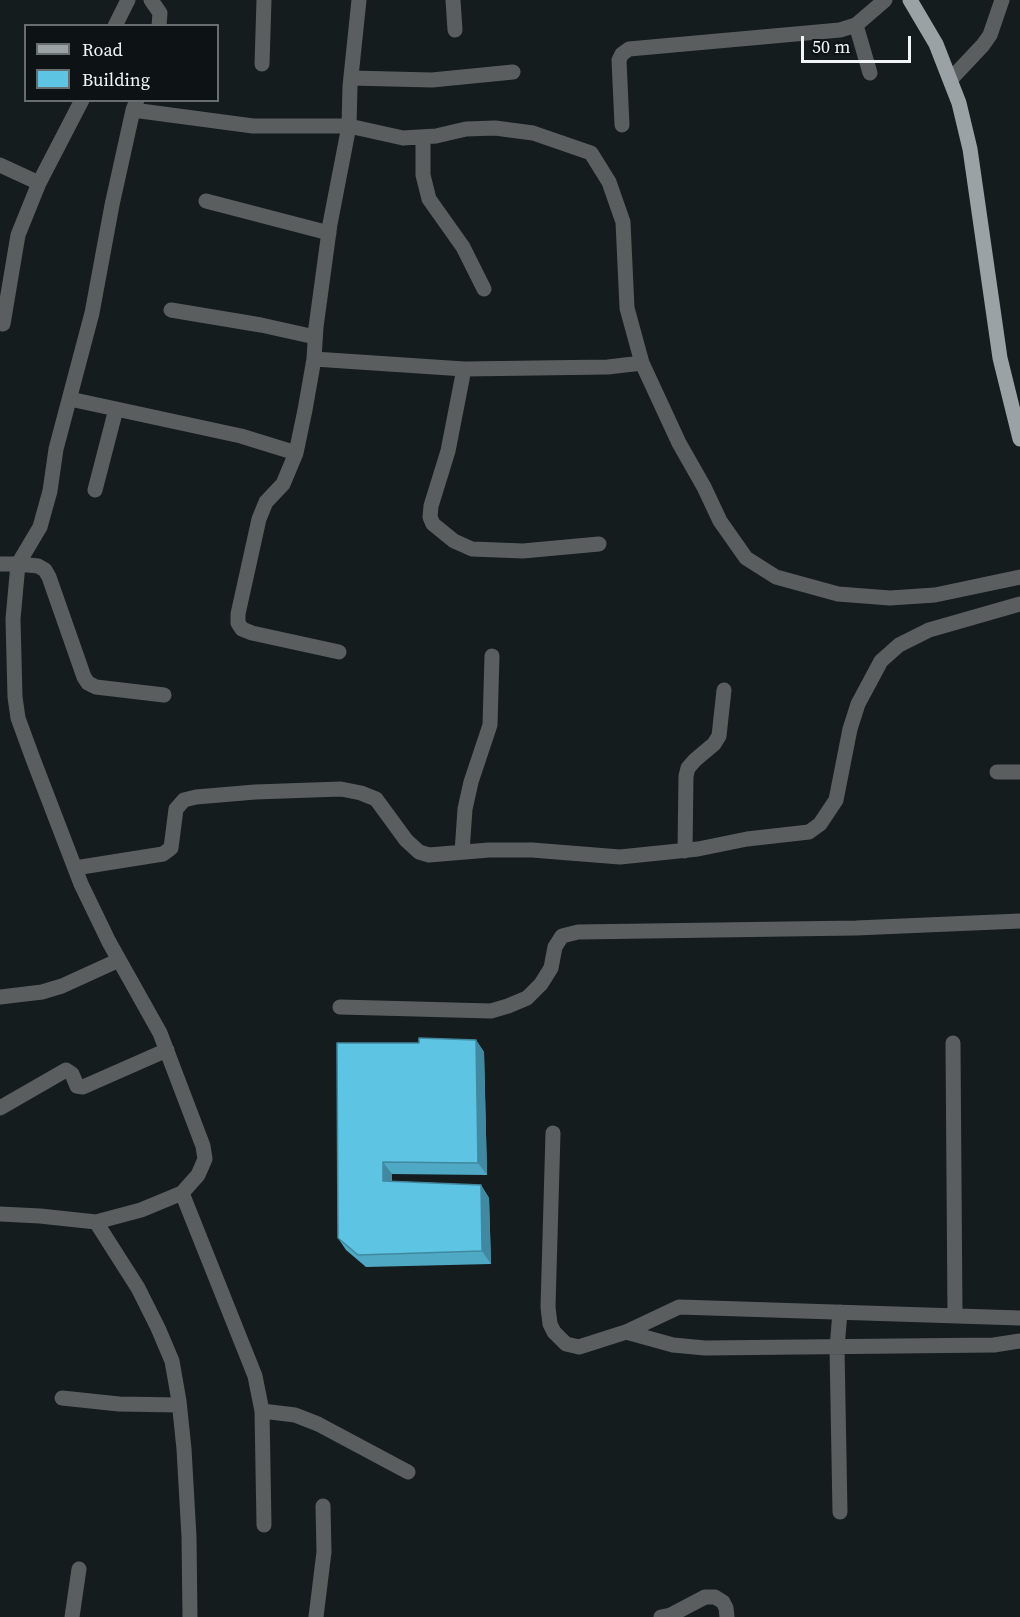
<!DOCTYPE html>
<html>
<head>
<meta charset="utf-8">
<style>
  body { margin:0 }
  #map { position:relative; width:1020px; height:1617px; overflow:hidden; background:#151c1e; font-family:"Source Serif 4",serif }
  canvas { display:block }
  .legend { position:absolute; left:24px; top:24px; width:195px; height:78px; box-sizing:border-box; background:#0d1315; border:2px solid #686d6f; margin:0; padding:8px 10px; list-style:none; font-size:18px; color:#f1f5f7 }
  .legend li { display:flex; align-items:center; gap:12px; height:30px }
  .legend b { width:30px; border:2px solid #686d6f }
  .scale { position:absolute; left:801px; top:36px; width:110px; height:27px; box-sizing:border-box; border:3px solid #f1f5f7; border-top:0; padding-left:8px; font-size:18px; line-height:21px; white-space:nowrap; color:#f1f5f7; -webkit-text-stroke:4px #0d1315; paint-order:stroke }
</style>
</head>
<body>
<div id="map">
<canvas width="1020" height="1617"></canvas>
<ul class="legend">
<li><b style="height:8px;background:#9ba2a5"></b>Road</li>
<li><b style="height:16px;background:#5dc4e4"></b>Building</li>
</ul>
<div class="scale">50 m</div>
</div>
<script>
const g = document.querySelector('canvas').getContext('2d');
g.lineJoin = 'round';
const toPath = rows => new Path2D(rows.map(r => 'M' + r).join(''));
function trace(path, color, width, dash) { g.strokeStyle = color; g.lineWidth = width; g.lineCap = dash ? 'butt' : 'round'; g.setLineDash(dash || []); g.stroke(path); }
function fillPath(path, color) { g.fillStyle = color; g.fill(path, 'evenodd'); }
const minor = toPath([
  [151,0,160,13,159,26],
  [453,0,455,30],
  [856,25,870,73],
  [115,26,128,0],
  [262,64,264,0],
  [351,78,432,80,513,72],
  [951,79,983,45,990,35,1002,0],
  [133,110,253,126,349,126,403,138,436,136,466,129,495,128,533,133,591,153,609,182,623,222,627,308,642,363,679,443,704,487,720,521,746,558,776,577,838,594,890,598,935,595,1020,577],
  [622,125,619,60,622,54,629,49,840,30,856,25,885,0],
  [423,137,423,175,429,199,463,247,484,289],
  [0,165,39,183],
  [206,201,329,233],
  [171,310,261,325,315,337],
  [3,324,18,235,39,183,82,100],
  [314,359,464,369,608,367,642,363],
  [464,369,448,451,431,506,430,517,433,524,454,541,472,549,523,551,599,544],
  [70,399,241,436,296,453],
  [95,490,116,409],
  [0,564,18,564,38,566,45,570,49,577,84,677,88,683,96,687,164,695],
  [339,652,252,633,242,629,238,623,238,614,259,519,266,502,283,484,296,453,305,410,314,359,316,327,330,224,349,126,350,86,359,0],
  [997,772,1020,772],
  [685,851,686,776,688,768,695,760,714,744,719,736,724,690],
  [462,852,465,809,471,782,490,725,492,656],
  [75,868,163,854,171,848,176,809,184,800,196,797,255,792,341,789,361,793,376,799,406,840,419,852,429,855,489,850,532,850,620,857,698,849,747,839,809,832,820,824,836,800,850,729,858,704,881,661,899,645,929,630,1020,604],
  [0,997,42,992,62,986,119,960],
  [340,1007,491,1011,508,1006,527,998,541,984,551,968,555,947,562,936,578,932,856,928,1020,921],
  [953,1043,955,1316],
  [0,1108,66,1070,72,1074,77,1086,83,1087,167,1050],
  [553,1133,548,1307,550,1324,554,1332,566,1344,579,1347,626,1332,679,1307,1020,1318],
  [182,1193,255,1376,262,1411,264,1525],
  [0,1214,40,1216,96,1222,141,1210,182,1193,198,1175,205,1159,203,1146,160,1033,109,942,81,884,33,759,18,718,15,697,13,619,18,564,40,527,50,491,56,449,92,313,112,205,133,110,137,100],
  [96,1222,138,1288,158,1328,172,1361,179,1401,184,1449,189,1537,190,1617],
  [840,1312,837,1348,840,1512],
  [626,1332,673,1345,705,1348,994,1345,1020,1341],
  [62,1398,119,1404,179,1405],
  [262,1411,295,1415,318,1424,408,1472],
  [72,1617,79,1569],
  [316,1617,324,1552,323,1506],
  [661,1617,671,1615,705,1597,715,1597,723,1602,726,1608,727,1617]
]);
const major = toPath([
  [910,0,936,44,959,103,970,149,1000,358,1020,439]
]);
const wall = toPath([
  [476,1040,484,1052,487,1175,392,1174,392,1181,481,1185,489,1198,491,1264,366,1267,346,1250,338,1238,419,1043]
]);
const shadedWall = toPath([
  [476,1040,484,1052,487,1175,478,1163],
  [383,1162,392,1174,391,1193,383,1181],
  [481,1185,489,1198,491,1264,482,1251]
]);
const building = toPath([
  [419,1038,476,1040,478,1163,383,1162,383,1181,481,1185,482,1251,358,1255,338,1238,337,1043,419,1043,419,1038]
]);
trace(minor, '#5a5e5f', 15);
trace(major, '#9ba2a5', 15);
fillPath(wall, '#50a9c4');
fillPath(shadedWall, '#4189a0');
fillPath(building, '#5dc4e4');
trace(building, '#4189a0', 1.5);
</script>
</body>
</html>
